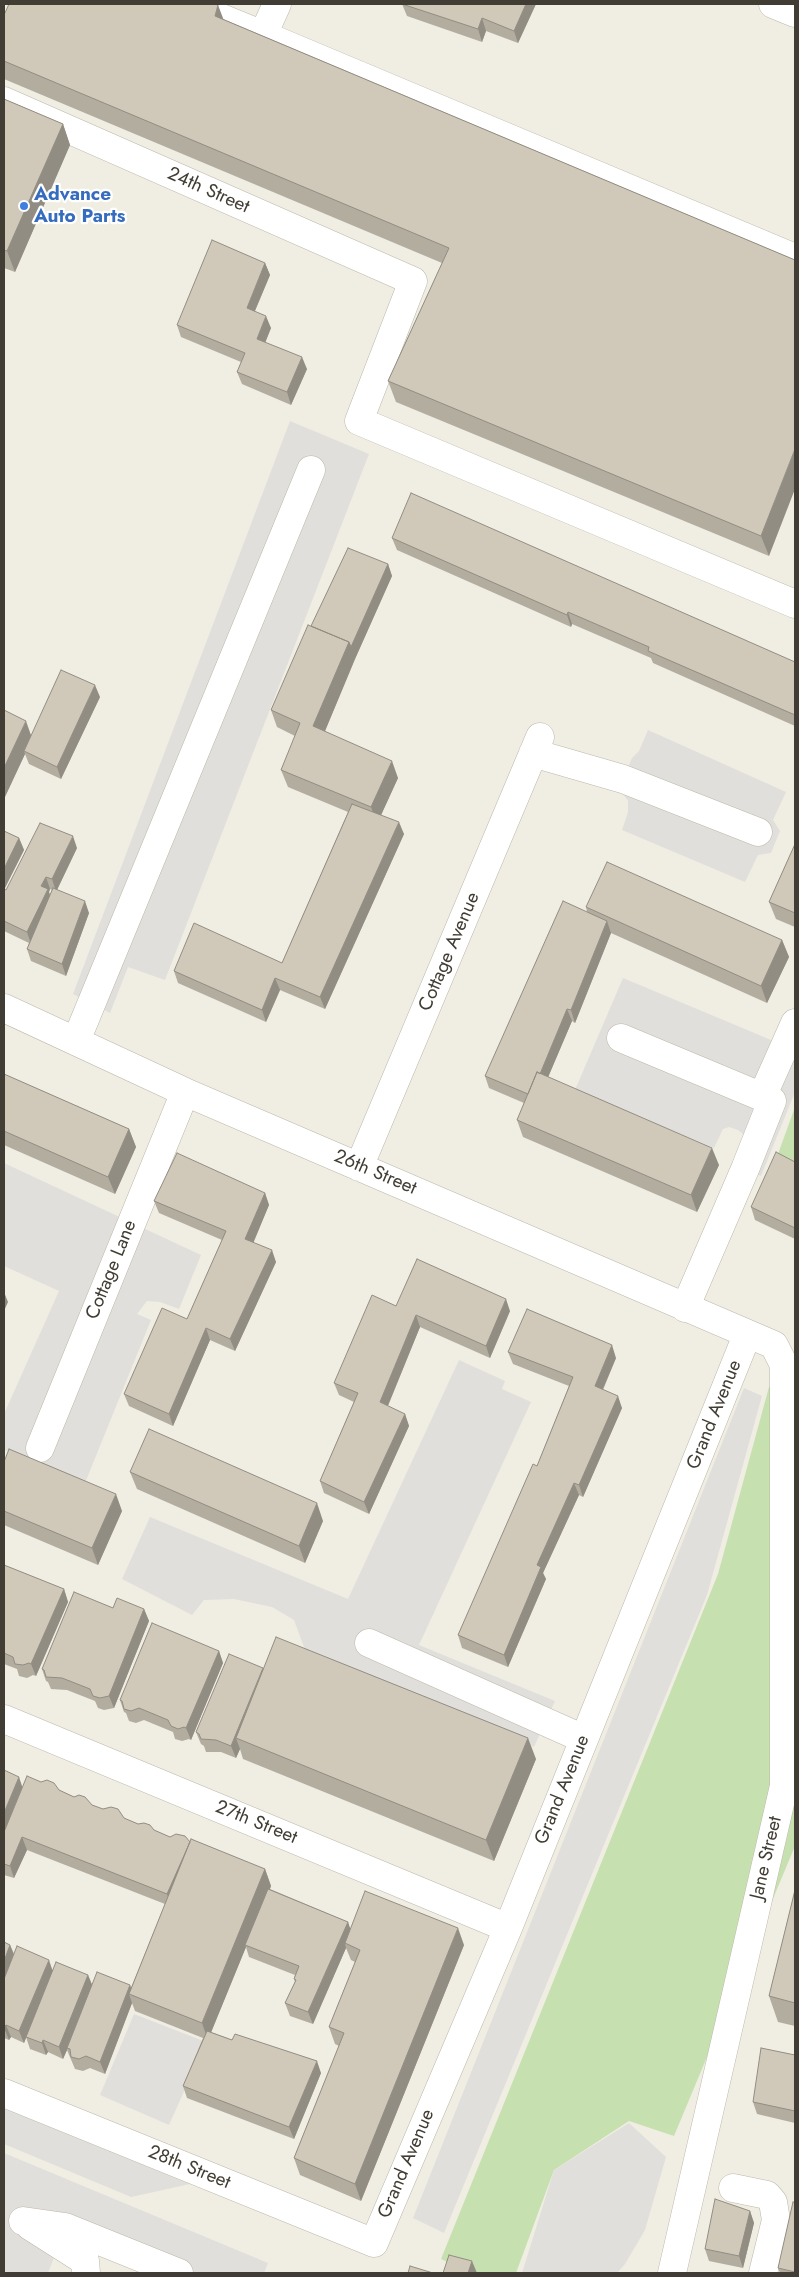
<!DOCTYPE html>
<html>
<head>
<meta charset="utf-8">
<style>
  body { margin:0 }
  #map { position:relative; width:799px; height:2277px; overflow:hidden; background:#f0ede3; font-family:Jost,sans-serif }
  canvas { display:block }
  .frame { position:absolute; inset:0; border:5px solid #413d34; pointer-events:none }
</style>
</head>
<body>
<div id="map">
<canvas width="799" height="2277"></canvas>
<div class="frame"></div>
</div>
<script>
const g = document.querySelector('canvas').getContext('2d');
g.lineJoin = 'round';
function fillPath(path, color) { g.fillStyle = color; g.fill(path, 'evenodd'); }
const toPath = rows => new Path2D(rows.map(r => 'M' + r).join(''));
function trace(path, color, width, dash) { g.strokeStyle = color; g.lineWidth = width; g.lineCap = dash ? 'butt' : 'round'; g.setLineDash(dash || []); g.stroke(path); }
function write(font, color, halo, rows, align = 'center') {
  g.font = font + ' Jost,sans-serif'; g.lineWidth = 4.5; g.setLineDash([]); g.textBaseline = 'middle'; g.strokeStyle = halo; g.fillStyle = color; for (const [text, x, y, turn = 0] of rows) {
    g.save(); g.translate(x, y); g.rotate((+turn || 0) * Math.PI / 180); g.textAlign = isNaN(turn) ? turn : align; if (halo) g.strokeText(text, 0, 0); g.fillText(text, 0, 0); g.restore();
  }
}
const green = toPath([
  [795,1107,795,1163,778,1154],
  [795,1383,795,1846,674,2136,629,2121,554,2170,516,2273,472,2273,441,2259,718,1574,769,1387]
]);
const parking = toPath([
  [290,421,369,454,165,980,128,967,110,1013,73,994],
  [648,730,786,792,773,820,780,831,771,853,758,855,745,882,622,830,628,812,628,801,623,794,618,792,632,758,639,751],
  [623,978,795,1050,795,1092,761,1176,734,1164,744,1142,743,1134,738,1130,729,1127,723,1129,714,1148,575,1090],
  [4,1163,201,1255,179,1309,160,1302,147,1301,137,1314,151,1320,85,1483,4,1450,4,1414,59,1291,4,1266],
  [459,1360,505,1381,502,1389,531,1402,419,1645,555,1701,534,1747,308,1658,294,1620,272,1607,234,1599,204,1600,192,1615,122,1579,150,1517,348,1599],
  [744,1388,762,1396,707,1595,444,2233,413,2218],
  [134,2014,206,2042,169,2125,100,2095],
  [4,2108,190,2184,131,2197,4,2144],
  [629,2123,666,2157,645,2230,625,2264,617,2273,522,2273,554,2170],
  [4,2153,268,2263,264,2273,179,2273,66,2227,48,2273,4,2273]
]);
const minor = toPath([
  [187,4,263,35,277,4],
  [773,4,795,13],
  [263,35,795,258],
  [4,101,413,281,359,421,795,604],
  [533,753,623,779,758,832],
  [4,1008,185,1092,774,1345,784,1365,784,1786,672,2273],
  [621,1038,772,1101,745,1169,685,1308],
  [76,1041,311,470],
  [762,1097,795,1023],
  [359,1167,540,737],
  [40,1448,185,1092],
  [369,1643,584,1739],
  [4,1719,508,1928],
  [4,2093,374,2243,508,1928,747,1335],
  [733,2188,767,2195,773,2202,776,2220,763,2273],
  [23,2221,65,2227,179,2273],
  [30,2226,85,2261,86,2273]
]);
const wall = toPath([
  [402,4,536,4,518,43,486,31,482,42,407,16],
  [4,15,223,19,795,260,769,556,396,402,388,381,442,263,4,79],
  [4,99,63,124,70,145,15,272,4,268],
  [265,263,270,275,255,311,271,328,265,342,307,369,291,405,242,384,237,372,241,362,181,337,177,325],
  [392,538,795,662,795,726,653,663,651,658,572,624,571,627,397,550],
  [388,564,392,576,355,659,325,731,398,778,381,815,404,834,325,1009,280,990,266,1022,178,983,174,971,282,963,348,812,288,787,281,770,295,736,277,727,271,710,311,626],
  [100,697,61,779,29,764,25,754,4,799,4,710,31,736],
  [4,831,19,838,24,850,4,889,6,890,77,848,57,890,89,913,66,976,31,961,27,949,29,943,4,931],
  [50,889,52,890,50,895,49,892],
  [795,844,795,927,776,919,769,902],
  [586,907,782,940,789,957,767,1003,611,933,575,1023,572,1021,548,1077,719,1165,697,1212,523,1137,517,1120,524,1103,489,1088,485,1076,587,912],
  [4,1074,129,1129,136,1147,115,1194,4,1145],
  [795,1162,795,1239,755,1220,751,1207],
  [265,1193,269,1205,253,1242,276,1262,235,1351,210,1340,173,1426,129,1406,124,1394,187,1319,222,1240,159,1213,154,1201],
  [396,1306,510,1311,490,1358,420,1327,388,1406,405,1414,409,1426,369,1514,324,1493,320,1481,354,1402,339,1395,334,1383],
  [508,1352,616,1358,603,1390,622,1408,583,1497,579,1495,543,1573,546,1579,508,1667,462,1648,458,1635,537,1466,569,1386,513,1364],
  [4,1462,122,1511,98,1565,4,1525],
  [130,1472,323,1521,305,1563,137,1489],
  [4,1565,64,1589,68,1602,36,1676,33,1675,27,1678,19,1676,17,1669,4,1664],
  [113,1608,144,1609,149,1621,114,1708,104,1710,98,1708,95,1701,67,1690,51,1689,48,1682,46,1681,42,1669],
  [219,1651,223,1663,191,1740,189,1739,182,1741,175,1739,173,1732,144,1720,136,1723,129,1721,126,1713,124,1712,120,1700],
  [263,1668,536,1759,494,1861,243,1759,240,1749,236,1758,221,1752,206,1752,204,1746,201,1744,196,1732],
  [4,1770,22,1787,59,1790,92,1805,170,1837,189,1842,265,1869,271,1886,270,1889,348,1922,350,1929,464,1945,361,2201,300,2175,294,2158,339,2046,335,2044,329,2027,355,1962,351,1960,346,1948,313,2024,290,2016,285,2003,295,1982,294,1979,295,1975,249,1957,246,1947,211,2032,321,2073,294,2139,187,2098,183,2086,203,2038,135,2011,132,2003,105,2074,90,2068,83,2071,75,2069,67,2050,63,2059,48,2052,46,2055,30,2049,26,2037,24,2043,11,2037,9,2040,4,2038,4,1942,10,1945,14,1954,53,1970,88,1975,92,1985,130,1985,131,1988,165,1904,27,1850,14,1878,4,1875],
  [795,1890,795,2026,778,2022,769,1996],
  [795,2055,795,2123,757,2114,753,2102],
  [795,2203,795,2273,780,2273,778,2268],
  [750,2211,754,2223,743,2268,709,2261,705,2249]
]);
const shadedWall = toPath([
  [526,4,536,4,518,43,514,31],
  [218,5,226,26,215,16],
  [482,18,486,31,482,42,478,29],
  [63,124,70,145,15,272,7,251],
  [265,263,270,275,251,320,247,308],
  [266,316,271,328,262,351,257,339],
  [302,357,307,369,291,405,287,392],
  [795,449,795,489,769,556,761,536],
  [388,564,392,576,355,659,320,743,313,726,349,642],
  [568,612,572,624,571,627,567,615],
  [95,685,100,697,61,779,57,767],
  [26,721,32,738,24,751,25,754,4,799,4,768],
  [392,761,398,778,377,824,371,807],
  [399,822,404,834,325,1009,320,997],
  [73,836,77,848,56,892,52,879],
  [19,838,24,850,4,890,4,869],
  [46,877,50,889,49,892,52,902,31,944,27,932,41,886],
  [85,901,89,913,66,976,62,964],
  [607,921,611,933,575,1023,571,1010],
  [782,940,789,957,767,1003,761,986],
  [275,978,280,990,266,1022,262,1010],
  [567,1009,572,1021,535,1108,531,1096],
  [129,1129,136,1147,115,1194,108,1177],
  [712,1148,719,1165,697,1212,691,1195],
  [265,1193,269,1205,250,1251,245,1239],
  [272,1250,276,1262,235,1351,230,1339],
  [4,1292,8,1302,4,1311],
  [506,1299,510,1311,490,1358,486,1346],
  [416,1315,420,1327,384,1415,380,1402],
  [206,1328,210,1340,173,1426,169,1414],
  [612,1345,616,1358,599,1398,595,1386],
  [618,1396,622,1408,583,1497,579,1485],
  [405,1414,409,1426,369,1514,364,1502],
  [574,1483,579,1495,543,1573,546,1579,508,1667,504,1655,537,1565],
  [116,1494,122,1511,98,1565,92,1548],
  [317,1503,323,1521,305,1563,299,1546],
  [64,1589,68,1602,36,1676,31,1664],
  [144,1609,149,1621,114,1708,109,1696],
  [219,1651,223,1663,191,1740,186,1728],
  [264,1668,236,1738,240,1749,236,1758,231,1746],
  [528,1738,536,1759,494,1861,486,1840],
  [19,1777,23,1789,4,1836,4,1813],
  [22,1837,27,1850,14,1878,10,1866],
  [190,1842,171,1906,167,1894],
  [265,1869,271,1886,247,1945,245,1945,246,1947,208,2040,202,2023],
  [348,1922,352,1934,345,1943,346,1948,313,2024,308,2012],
  [458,1928,464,1945,361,2201,355,2184],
  [10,1945,15,1957,4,1984,4,1961],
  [49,1960,53,1972,24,2043,19,2031],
  [88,1975,93,1987,67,2048,67,2050,63,2059,59,2047],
  [130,1985,134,1996,129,1994,132,2003,105,2074,100,2062],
  [6,2025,11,2037,9,2040,4,2028],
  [43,2040,48,2052,46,2055,42,2043],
  [317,2061,321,2073,294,2139,289,2127],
  [750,2211,754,2223,743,2268,739,2256],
  [472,2261,477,2273,468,2273]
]);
const building = toPath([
  [9,4,214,4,218,5,215,16,795,260,795,449,761,536,388,381,449,248,4,61,4,15,9,4],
  [402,4,526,4,514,31,482,18,478,29,402,4],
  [4,99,63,124,7,251,4,250,4,99],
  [212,240,265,263,247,308,266,316,257,339,302,357,287,392,237,372,245,353,177,325,212,240],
  [411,493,795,662,795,715,648,651,649,647,568,612,567,615,392,538,411,493],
  [348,548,388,564,351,647,349,642,311,626,348,548],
  [308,625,349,642,313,726,392,761,371,807,281,770,300,723,271,710,308,625],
  [61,670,95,685,57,767,24,751,61,670],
  [4,710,26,721,4,768,4,710],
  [352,804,399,822,320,997,275,978,262,1010,174,971,194,923,282,963,352,804],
  [40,823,73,836,52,879,46,877,41,886,48,889,27,932,4,921,4,889,6,890,40,823],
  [4,831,19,838,4,869,4,831],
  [795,844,795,913,769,902,795,844],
  [607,862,782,940,761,986,586,907,607,862],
  [53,888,85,901,62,964,27,949,53,888],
  [563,901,607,921,571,1010,567,1009,540,1074,537,1072,528,1094,485,1076,563,901],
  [537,1072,712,1148,691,1195,517,1120,537,1072],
  [4,1074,129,1129,108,1177,4,1131,4,1074],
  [776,1152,795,1162,795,1228,751,1207,776,1152],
  [177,1153,265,1193,245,1239,272,1250,230,1339,206,1328,169,1414,124,1394,162,1308,187,1319,226,1231,154,1201,177,1153],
  [417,1259,506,1299,486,1346,416,1315,380,1402,405,1414,364,1502,320,1481,358,1393,334,1383,372,1295,396,1306,417,1259],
  [527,1309,612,1345,595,1386,618,1396,579,1485,574,1483,537,1565,541,1567,504,1655,458,1635,533,1464,537,1466,573,1377,508,1352,527,1309],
  [149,1429,317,1503,299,1546,130,1472,149,1429],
  [9,1449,116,1494,92,1548,4,1511,4,1462,9,1449],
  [4,1565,64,1589,31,1664,29,1663,23,1665,15,1664,13,1657,4,1653,4,1565],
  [74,1592,113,1608,117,1598,144,1609,109,1696,100,1698,93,1696,90,1689,62,1678,46,1677,44,1670,42,1669,74,1592],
  [152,1623,219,1651,186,1728,184,1727,178,1729,171,1726,168,1720,139,1708,131,1711,124,1709,122,1701,120,1700,152,1623],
  [276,1637,528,1738,486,1840,236,1738,276,1637],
  [229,1654,263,1668,231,1746,216,1740,201,1739,199,1734,196,1732,229,1654],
  [4,1770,19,1777,4,1813,4,1770],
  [27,1776,41,1782,47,1780,54,1783,59,1790,74,1797,79,1795,85,1797,92,1805,103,1809,111,1807,118,1809,124,1818,138,1824,144,1823,150,1825,154,1830,170,1837,176,1834,185,1836,190,1842,167,1894,22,1837,10,1866,4,1864,4,1832,27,1776],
  [191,1839,265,1869,202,2023,129,1994,191,1839],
  [268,1889,348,1922,308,2012,285,2003,296,1980,294,1979,299,1966,245,1945,268,1889],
  [795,1890,795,2003,769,1996,795,1890],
  [365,1891,458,1928,355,2184,294,2158,344,2033,329,2027,360,1950,345,1943,365,1891],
  [4,1942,10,1945,4,1961,4,1942],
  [17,1946,49,1960,19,2031,6,2025,4,2027,4,1979,17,1946],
  [56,1962,88,1975,59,2047,43,2040,42,2043,26,2037,56,1962],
  [97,1972,130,1985,100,2062,86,2056,79,2059,71,2057,70,2049,67,2048,97,1972],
  [207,2031,232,2040,235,2034,317,2061,289,2127,183,2086,207,2031],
  [761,2048,795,2055,795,2111,753,2102,761,2048],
  [715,2199,750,2211,739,2256,705,2249,715,2199],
  [793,2202,795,2203,795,2272,778,2268,793,2202],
  [449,2255,472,2261,468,2273,443,2273,449,2255],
  [410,2266,433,2273,408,2273,410,2266]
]);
const markers = [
  [24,206,5,"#3f7fe0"]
];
const streetNames = [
  ["24th Street",208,191,24],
  ["Cottage Avenue",450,952,-67],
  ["26th Street",375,1173,23],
  ["Cottage Lane",112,1270,-68],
  ["Grand Avenue",715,1415,-68],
  ["Grand Avenue",563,1790,-68],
  ["27th Street",256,1823,22],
  ["Jane Street",767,1858,-77],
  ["Grand Avenue",407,2164,-67],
  ["28th Street",189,2168,22]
];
const shopNames = [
  ["Advance",34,195],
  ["Auto Parts",34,217]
];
fillPath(green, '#c6e1af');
fillPath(parking, '#e1dfdb');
trace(minor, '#bdb8aa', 29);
trace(minor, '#fff', 28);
fillPath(wall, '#b3ada0');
fillPath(shadedWall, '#928d82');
fillPath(building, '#d0c9ba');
trace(building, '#928d82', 1);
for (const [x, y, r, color] of markers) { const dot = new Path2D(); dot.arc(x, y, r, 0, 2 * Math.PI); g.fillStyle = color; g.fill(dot); trace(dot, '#fff', 2); }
write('19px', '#413d34', '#fff', streetNames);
write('bold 19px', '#366cbe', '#fff', shopNames, 'left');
</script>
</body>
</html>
